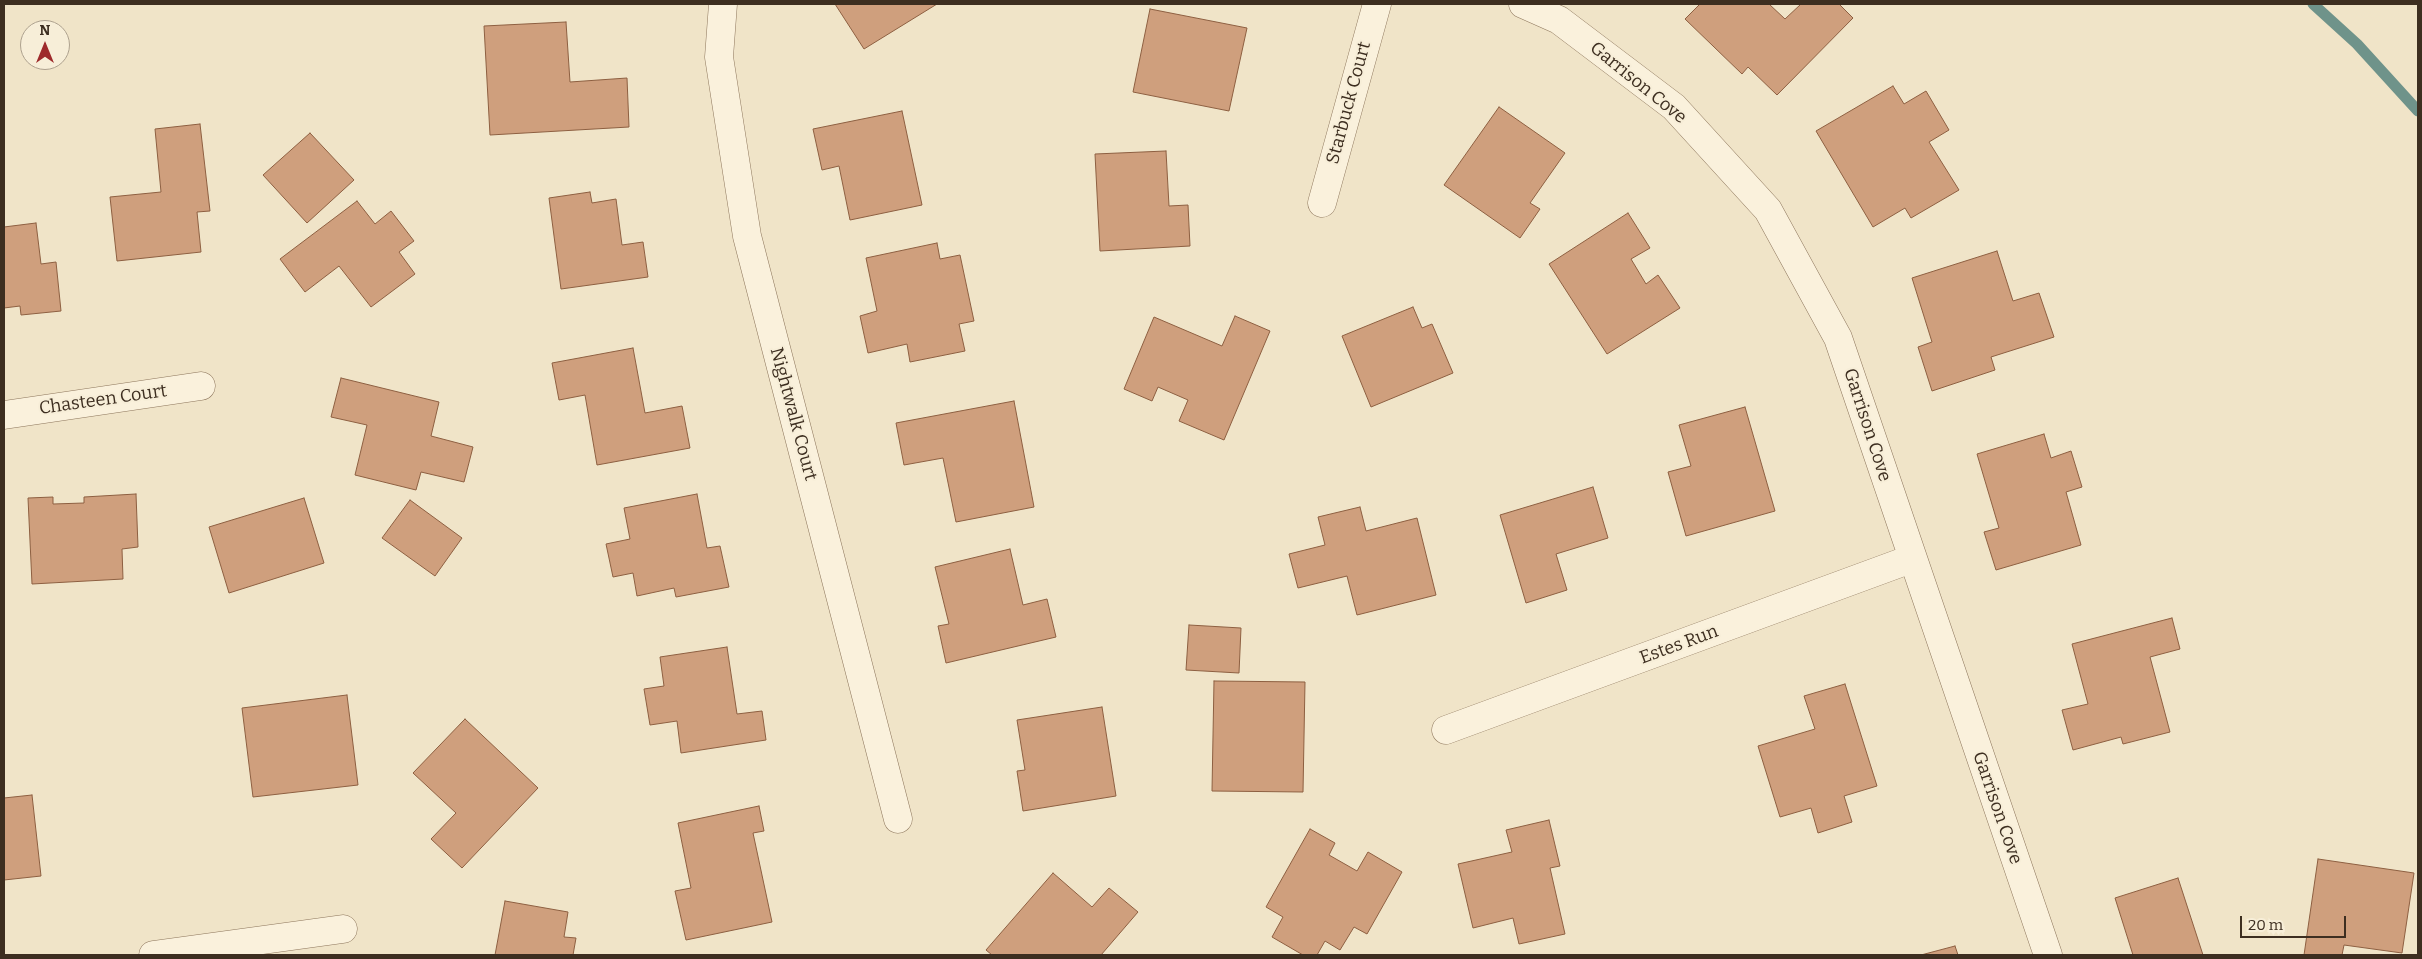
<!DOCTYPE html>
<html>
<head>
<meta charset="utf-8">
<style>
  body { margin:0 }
  #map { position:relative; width:2422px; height:959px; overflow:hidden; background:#f0e4c8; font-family:Bitter,serif }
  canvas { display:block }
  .frame { position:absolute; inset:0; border:5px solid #3d2e20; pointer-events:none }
  .north { position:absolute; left:20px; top:20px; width:50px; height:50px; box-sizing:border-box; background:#f7eed8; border:1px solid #ada18e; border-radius:50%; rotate:0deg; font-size:14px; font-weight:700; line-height:20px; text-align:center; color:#3d2e20 }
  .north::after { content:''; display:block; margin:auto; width:18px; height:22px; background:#9e2a2b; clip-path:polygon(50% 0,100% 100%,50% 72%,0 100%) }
  .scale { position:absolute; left:2240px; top:916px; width:106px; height:22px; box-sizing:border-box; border:2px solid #3d2e20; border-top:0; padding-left:6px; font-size:15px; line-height:18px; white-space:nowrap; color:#3d2e20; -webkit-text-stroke:4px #f7eed8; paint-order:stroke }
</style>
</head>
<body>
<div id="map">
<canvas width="2422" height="959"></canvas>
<div class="frame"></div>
<div class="north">N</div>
<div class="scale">20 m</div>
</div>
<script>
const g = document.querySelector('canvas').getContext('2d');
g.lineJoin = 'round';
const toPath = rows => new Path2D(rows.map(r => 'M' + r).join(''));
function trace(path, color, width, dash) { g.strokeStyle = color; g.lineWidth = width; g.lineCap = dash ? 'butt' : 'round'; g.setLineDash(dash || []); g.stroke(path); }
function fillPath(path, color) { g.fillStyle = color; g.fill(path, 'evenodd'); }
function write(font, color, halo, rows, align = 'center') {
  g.font = font + ' Bitter,serif'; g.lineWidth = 4; g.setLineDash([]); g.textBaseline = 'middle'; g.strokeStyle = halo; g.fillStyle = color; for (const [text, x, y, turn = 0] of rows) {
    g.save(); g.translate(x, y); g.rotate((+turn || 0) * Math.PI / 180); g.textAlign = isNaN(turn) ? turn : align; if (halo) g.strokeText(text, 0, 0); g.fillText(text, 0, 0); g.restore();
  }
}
const stream = toPath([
  [2313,4,2357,44,2418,111]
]);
const building = toPath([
  [835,4,937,4,864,49,835,4],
  [1700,4,1769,4,1785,19,1801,4,1839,4,1853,18,1777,95,1748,67,1742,74,1685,19,1700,4],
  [1150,9,1247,28,1229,111,1133,92,1150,9],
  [566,22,570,82,627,78,629,127,490,135,484,26,566,22],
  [1893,86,1904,104,1926,91,1949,130,1929,142,1959,190,1911,218,1905,208,1873,227,1816,131,1893,86],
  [1499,107,1565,153,1530,203,1540,209,1520,238,1444,185,1499,107],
  [902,111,922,205,850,220,839,166,822,170,813,129,902,111],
  [200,124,210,211,197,212,201,252,117,261,110,197,161,192,155,129,200,124],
  [310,133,354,180,307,223,263,175,310,133],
  [1166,151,1169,206,1188,205,1190,246,1100,251,1095,154,1166,151],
  [590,192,592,203,616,199,622,245,643,242,648,277,561,289,549,198,590,192],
  [357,201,375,224,391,211,414,241,399,252,415,274,371,307,339,266,305,292,280,259,357,201],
  [1628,213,1650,248,1631,259,1646,284,1658,275,1680,308,1607,354,1549,264,1628,213],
  [36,223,41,264,56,262,61,311,21,315,20,306,4,308,4,227,36,223],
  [937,243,940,259,960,255,974,321,959,324,965,351,910,362,907,344,868,353,860,316,877,311,866,258,937,243],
  [1997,251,2013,301,2039,293,2054,337,1991,357,1995,370,1932,391,1918,347,1932,342,1912,278,1997,251],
  [1413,307,1422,328,1432,324,1453,373,1371,407,1342,336,1413,307],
  [1235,316,1270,331,1224,440,1179,421,1188,400,1158,387,1152,401,1124,389,1154,317,1222,346,1235,316],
  [633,348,645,413,682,406,690,448,597,465,585,395,559,400,552,363,633,348],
  [341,378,439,402,431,436,473,447,464,482,421,472,416,490,355,475,367,425,331,417,341,378],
  [1014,401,1034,507,956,522,943,458,904,465,896,423,1014,401],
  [1745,407,1775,511,1686,536,1668,472,1691,466,1679,425,1745,407],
  [2044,434,2051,458,2071,451,2082,487,2066,492,2081,545,1996,570,1984,532,1999,528,1977,454,2044,434],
  [1593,487,1608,538,1556,554,1567,590,1526,603,1500,515,1593,487],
  [136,494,138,547,122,549,123,579,32,584,28,498,53,497,53,504,84,503,84,497,136,494],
  [697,494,707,548,720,546,729,587,676,597,674,588,637,596,633,573,613,577,606,544,630,539,624,508,697,494],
  [304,498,324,563,229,593,209,527,304,498],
  [410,500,462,538,435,576,382,538,410,500],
  [1360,507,1366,531,1417,518,1436,595,1357,615,1347,576,1298,588,1289,554,1325,545,1318,517,1360,507],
  [1010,549,1023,605,1047,599,1056,637,946,663,938,626,949,624,935,567,1010,549],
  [2172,618,2180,649,2150,657,2170,732,2123,744,2121,737,2073,750,2062,710,2088,704,2072,644,2172,618],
  [1189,625,1241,628,1239,673,1186,670,1189,625],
  [727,647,737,714,762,711,766,740,681,753,677,721,650,725,644,689,664,686,660,657,727,647],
  [1214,681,1305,682,1303,792,1212,791,1214,681],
  [1845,684,1877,786,1844,796,1852,822,1818,833,1811,808,1780,817,1758,746,1815,729,1804,696,1845,684],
  [347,695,358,785,253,797,242,708,347,695],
  [1102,707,1116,796,1023,811,1017,771,1025,770,1017,720,1102,707],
  [465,719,538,788,462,868,431,839,456,813,413,773,465,719],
  [32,795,41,876,4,880,4,798,32,795],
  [759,806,764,831,753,833,772,922,686,940,675,891,691,888,678,823,759,806],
  [1549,820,1560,866,1550,868,1565,934,1519,944,1513,918,1473,928,1458,864,1512,852,1506,830,1549,820],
  [1310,829,1335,843,1329,855,1357,871,1368,852,1402,872,1367,934,1354,927,1340,950,1325,941,1317,955,1303,955,1272,937,1283,917,1266,907,1310,829],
  [2318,859,2414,873,2402,953,2344,945,2342,955,2304,955,2318,859],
  [1053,873,1092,907,1109,888,1138,912,1101,955,992,955,986,950,1053,873],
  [2178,878,2203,955,2133,955,2115,898,2178,878],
  [505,901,568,912,564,937,576,938,573,955,495,955,505,901],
  [1955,946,1958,955,1921,955,1955,946]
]);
const minor = toPath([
  [723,4,719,57,747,236,898,819],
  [1523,4,1559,20,1674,107,1768,210,1838,338,2048,955],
  [1322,203,1377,4],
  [4,415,201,386],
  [1446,730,1911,559],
  [153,955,343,929]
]);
const streetNames = [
  ["Garrison Cove",1638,83,39],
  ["Starbuck Court",1349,103,-75],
  ["Chasteen Court",103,400,-8],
  ["Nightwalk Court",793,414,75],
  ["Garrison Cove",1867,425,72],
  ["Estes Run",1679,645,-20],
  ["Garrison Cove",1997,808,71]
];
trace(stream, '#6f938a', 11);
fillPath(building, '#cf9f7d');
trace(building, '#8d5f41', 1);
trace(minor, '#8d765c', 29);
trace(minor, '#faf1dc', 28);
write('18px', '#3d2e20', '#f7eed8', streetNames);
</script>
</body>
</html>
